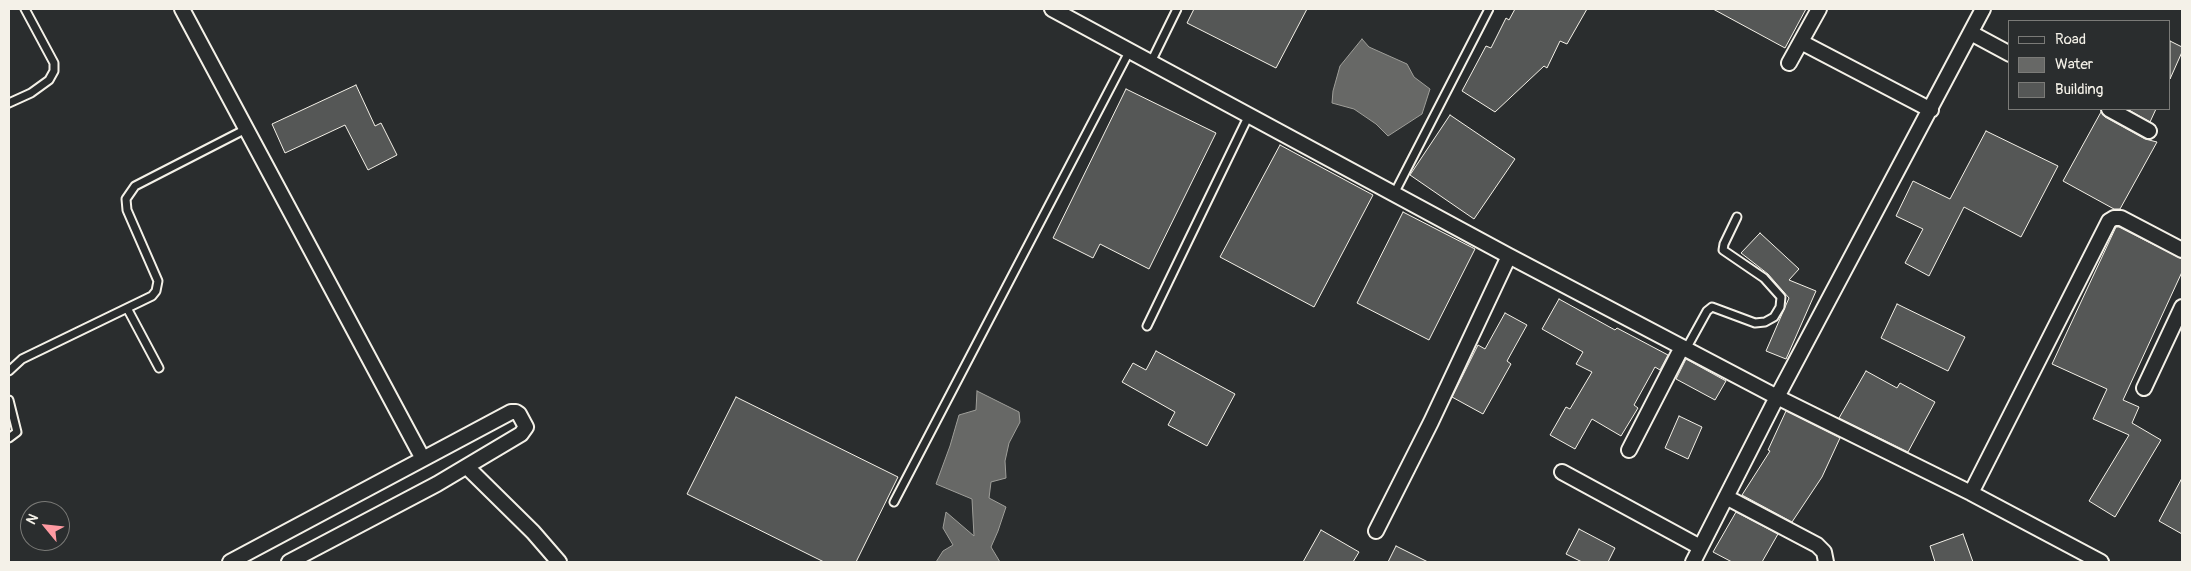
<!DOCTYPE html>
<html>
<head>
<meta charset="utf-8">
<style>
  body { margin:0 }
  #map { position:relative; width:2191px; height:571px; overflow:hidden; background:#2a2d2e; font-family:Pangolin,sans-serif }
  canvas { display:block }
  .frame { position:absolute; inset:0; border:10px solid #f4f1e8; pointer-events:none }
  .legend { position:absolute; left:2008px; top:20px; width:162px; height:90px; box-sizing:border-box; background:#2a2d2e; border:1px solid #7b7b78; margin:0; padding:6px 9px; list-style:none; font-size:15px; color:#f4f1e8 }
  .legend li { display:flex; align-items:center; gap:10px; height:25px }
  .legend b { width:25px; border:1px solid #7b7b78 }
  .north { position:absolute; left:20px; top:501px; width:50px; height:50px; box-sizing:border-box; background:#2a2d2e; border:1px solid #7b7b78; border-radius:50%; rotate:298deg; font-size:14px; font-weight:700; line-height:20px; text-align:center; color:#f4f1e8 }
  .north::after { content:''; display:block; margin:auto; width:18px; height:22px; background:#ff9aa2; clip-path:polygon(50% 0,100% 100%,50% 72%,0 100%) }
</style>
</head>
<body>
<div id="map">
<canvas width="2191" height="571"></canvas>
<div class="frame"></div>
<ul class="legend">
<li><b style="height:6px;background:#2a2d2e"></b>Road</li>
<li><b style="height:14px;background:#676866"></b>Water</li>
<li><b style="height:14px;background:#555756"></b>Building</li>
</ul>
<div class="north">N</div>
</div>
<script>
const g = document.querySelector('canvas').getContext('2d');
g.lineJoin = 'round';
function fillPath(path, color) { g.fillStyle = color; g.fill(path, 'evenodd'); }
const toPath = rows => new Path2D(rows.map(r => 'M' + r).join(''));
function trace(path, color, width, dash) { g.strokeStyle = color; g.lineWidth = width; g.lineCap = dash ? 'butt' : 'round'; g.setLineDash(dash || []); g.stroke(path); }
const water = toPath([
  [1362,39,1369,47,1407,64,1414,77,1430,89,1422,114,1388,136,1376,124,1354,109,1332,103,1333,91,1340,66,1362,39],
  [977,391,1019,412,1020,422,1009,443,1005,461,1006,478,991,482,989,498,1006,507,998,531,991,547,1000,562,936,562,943,551,953,545,943,528,946,512,974,536,972,499,936,484,950,446,959,415,976,410,977,391]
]);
const building = toPath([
  [1194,9,1307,9,1276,68,1187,23,1194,9],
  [1515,9,1587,9,1567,44,1560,41,1547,68,1544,66,1495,112,1462,91,1486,46,1491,48,1506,18,1509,20,1515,9],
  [1713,9,1806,9,1785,48,1713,9],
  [2170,41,2182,47,2182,52,2170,79,2170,41],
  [356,85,375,126,381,123,397,155,368,170,345,125,285,153,272,124,356,85],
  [1126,89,1216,133,1149,269,1100,244,1093,258,1053,238,1126,89],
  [2127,109,2156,109,2150,122,2127,109],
  [2101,112,2105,117,2145,139,2157,142,2120,209,2114,209,2063,181,2101,112],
  [1450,115,1515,159,1474,219,1410,175,1450,115],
  [1986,131,2058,166,2021,237,1964,207,1929,276,1905,263,1923,229,1896,216,1913,181,1950,199,1986,131],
  [1280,145,1373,195,1314,307,1220,257,1280,145],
  [1403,212,1475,249,1429,340,1357,303,1403,212],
  [2116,227,2119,227,2182,259,2182,272,2123,400,2139,407,2132,423,2161,440,2115,517,2089,501,2129,435,2093,419,2107,389,2052,364,2116,227],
  [1760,233,1799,269,1789,280,1816,291,1786,359,1766,351,1789,298,1768,274,1741,253,1760,233],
  [1559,299,1615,330,1617,328,1668,355,1660,370,1655,367,1634,405,1638,408,1621,436,1592,419,1575,449,1550,435,1566,407,1570,409,1592,372,1576,364,1583,352,1542,329,1559,299],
  [1897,304,1965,337,1948,371,1881,338,1897,304],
  [1505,313,1527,325,1507,361,1511,364,1483,414,1452,397,1478,345,1485,349,1505,313],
  [1156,351,1235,394,1207,446,1168,425,1175,412,1122,382,1133,363,1146,370,1156,351],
  [1686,359,1726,381,1715,400,1676,379,1686,359],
  [1866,371,1897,388,1900,383,1935,402,1908,452,1839,418,1866,371],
  [736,397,898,477,856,562,824,562,687,494,736,397],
  [1786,411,1840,438,1822,477,1792,522,1742,495,1770,451,1768,450,1786,411],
  [1679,416,1702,427,1688,459,1665,448,1679,416],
  [2182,478,2182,534,2159,521,2182,478],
  [1736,512,1778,534,1762,562,1732,562,1713,552,1736,512],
  [1579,529,1615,548,1608,562,1582,562,1566,554,1579,529],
  [1321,530,1359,552,1353,562,1303,562,1321,530],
  [1963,534,1973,562,1935,562,1930,546,1963,534],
  [1396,546,1428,562,1388,562,1396,546]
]);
const service = toPath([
  [1151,62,1177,9],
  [9,103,31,93,49,80,54,71,54,63,25,9],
  [1395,192,1489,9],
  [127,308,159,368],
  [1147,326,1249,115],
  [1686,349,1707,311,1712,307,1755,323,1765,322,1774,317,1780,307,1781,297,1764,278,1723,250,1724,244,1737,217],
  [9,371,22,359,152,296,156,291,158,281,127,210,126,199,135,186,246,129],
  [9,400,17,432,9,438],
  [894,502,1130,50]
]);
const minor = toPath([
  [182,9,423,459],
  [1052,9,1509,256,1777,397,1971,493,2101,562],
  [1971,33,2010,54],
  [1801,42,1931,110],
  [1789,63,1819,9],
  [2109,109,2149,131],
  [2144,388,2182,307],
  [1629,450,1682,347],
  [467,467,533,532,559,562],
  [1562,472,1700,547],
  [1971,493,2109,221,2114,218,2121,218,2182,250],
  [1726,497,1817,545,1824,552,1826,562],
  [1376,531,1431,422,1509,256],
  [230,562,511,412,516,412,519,414,526,427,521,434,437,484,289,562],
  [1693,562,1777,397,1983,9]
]);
fillPath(water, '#676866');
trace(water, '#9f9f9a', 1);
fillPath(building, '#555756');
trace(building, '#f4f1e8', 1);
trace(service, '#f4f1e8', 11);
trace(minor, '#f4f1e8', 18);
trace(service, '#2a2d2e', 7);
trace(minor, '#2a2d2e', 14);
</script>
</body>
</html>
